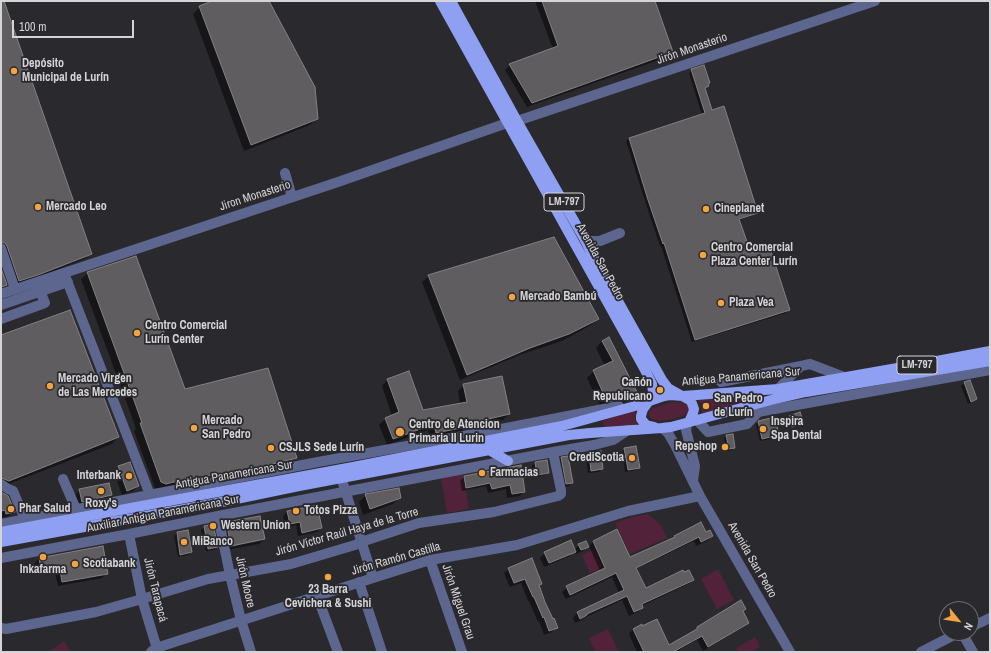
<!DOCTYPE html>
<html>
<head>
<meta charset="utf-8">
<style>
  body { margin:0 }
  #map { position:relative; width:991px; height:653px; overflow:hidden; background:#2a292d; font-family:"Archivo Narrow",sans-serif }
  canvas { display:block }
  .frame { position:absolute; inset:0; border:2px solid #d5d4d7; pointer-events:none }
  .north { position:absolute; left:939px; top:601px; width:40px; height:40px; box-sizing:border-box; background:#2a292d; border:1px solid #6e6d71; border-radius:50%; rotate:120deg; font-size:11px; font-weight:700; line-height:16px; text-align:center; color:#d5d4d7 }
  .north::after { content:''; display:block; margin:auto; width:14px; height:18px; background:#f3a442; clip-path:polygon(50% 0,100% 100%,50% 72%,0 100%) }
  .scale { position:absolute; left:12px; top:20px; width:122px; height:18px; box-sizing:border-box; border:2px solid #d5d4d7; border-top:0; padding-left:5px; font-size:12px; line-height:14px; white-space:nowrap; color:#d5d4d7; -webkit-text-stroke:3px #2a292d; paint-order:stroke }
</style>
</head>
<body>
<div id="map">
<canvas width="991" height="653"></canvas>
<div class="frame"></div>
<div class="north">N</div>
<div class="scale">100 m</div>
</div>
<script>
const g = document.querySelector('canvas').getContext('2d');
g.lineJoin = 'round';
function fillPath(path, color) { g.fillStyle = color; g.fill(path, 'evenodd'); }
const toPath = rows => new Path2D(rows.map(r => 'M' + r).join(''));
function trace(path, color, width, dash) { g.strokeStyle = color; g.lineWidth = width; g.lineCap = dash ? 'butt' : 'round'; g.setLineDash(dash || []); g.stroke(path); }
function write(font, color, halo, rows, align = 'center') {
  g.font = font + ' "Archivo Narrow",sans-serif'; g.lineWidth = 3.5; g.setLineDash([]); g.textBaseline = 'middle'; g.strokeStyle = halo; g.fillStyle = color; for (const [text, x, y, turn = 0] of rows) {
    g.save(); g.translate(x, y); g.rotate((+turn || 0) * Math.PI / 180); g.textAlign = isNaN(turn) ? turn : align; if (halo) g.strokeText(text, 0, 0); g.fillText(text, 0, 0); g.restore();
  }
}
const green = toPath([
  [767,396,736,404,702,415,701,404,699,400],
  [672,402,681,402,686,404,689,407,689,410,687,413,683,416,673,419,660,421,654,420,650,418,649,413,650,410,653,408],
  [636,409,635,419,638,425,604,427,603,421],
  [463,474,469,509,447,513,441,478],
  [648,514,661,525,667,538,630,554,615,523,631,517],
  [594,549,602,567,590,573,582,555],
  [718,569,734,600,717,609,701,579],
  [608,629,619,652,595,652,589,638],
  [755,637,760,647,751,652,738,652,736,648],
  [64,641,71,652,48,652]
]);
const shadow = toPath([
  [1,1,3,1,90,253,86,258,33,279,14,285,1,249],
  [215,1,268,1,317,119,310,125,244,151,193,14,200,7],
  [535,1,654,1,672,52,667,57,527,107,505,70,510,65,553,49],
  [692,70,707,84,708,86,704,90,712,112,757,212,754,215,739,220,750,254,788,310,786,313,692,342,661,246,660,246,646,204,626,141,629,138,702,115,689,73],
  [88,273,184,390,296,457,289,464,159,490,155,488,134,431,136,429,129,409,81,279],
  [429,276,598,319,591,325,562,341,522,354,460,380,422,282],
  [1,336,118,437,112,444,1,487],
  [602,341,637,393,626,402,601,408,587,378,594,371,605,366,596,348],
  [388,379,423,411,460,404,458,391,464,385,509,414,503,420,468,428,464,432,430,439,428,430,387,445,379,425,385,419,392,416,382,386],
  [970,381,976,399,973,402,968,404,961,386,964,383],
  [800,413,801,424,791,427,788,418],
  [759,422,778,435,775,438,760,441,756,425],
  [726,436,734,448,732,450,727,451,724,438],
  [625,449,639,467,636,470,625,472,622,452],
  [600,452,602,469,599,472,588,473,586,457,589,454],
  [561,458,572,483,569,486,564,487,558,461],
  [535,463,548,472,545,475,535,477,532,466],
  [520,466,524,491,520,496,507,498,506,489,488,493,486,486,462,491,460,481,464,477],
  [119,467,138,486,133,491,122,495,114,472],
  [80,490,111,495,106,500,77,506,75,495],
  [1,493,13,511,9,516,2,518,1,515],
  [366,495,400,497,393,504,363,515,359,502],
  [287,512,321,528,317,532,298,536,296,525,286,528,283,516],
  [226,523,264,539,259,544,226,550,222,528],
  [260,539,260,541,226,548,226,546],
  [204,527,217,547,214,550,206,551,201,530],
  [188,531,191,552,188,555,178,557,174,536,177,533],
  [617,531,630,559,673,539,675,536,705,534,712,536,707,541,696,546,694,541,636,569,645,589,693,580,688,584,642,606,642,608,638,612,629,616,622,600,584,618,582,620,575,623,573,618,577,613,619,593,612,577,566,599,562,592,567,587,600,571,589,546,593,542],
  [585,542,587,546,583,551,576,554,574,552,570,556,544,567,540,558,545,553,574,550,579,545],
  [102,547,107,573,102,578,58,586,55,573,47,575,46,572,37,574,35,563,39,558],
  [509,569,541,583,538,586,556,628,552,632,544,635,539,621,538,622,529,601,528,601,521,583,510,587,504,573],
  [745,609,742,612,748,623,743,627,703,651,697,640,679,650,681,652,637,652,629,634,633,629,669,646,692,633,697,628]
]);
const building = toPath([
  [1,1,4,1,92,254,38,275,19,281,7,246,5,243,1,242,1,1],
  [212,1,269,1,315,87,318,119,251,145,199,6,212,1],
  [542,1,655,1,673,52,532,103,509,64,558,46,542,1],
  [704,65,710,83,708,84,709,86,705,88,712,110,724,106,758,213,739,219,751,253,771,251,790,310,695,340,664,243,663,244,648,200,629,138,705,113,691,69,704,65],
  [554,237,599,319,569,334,530,348,467,375,428,275,521,247,554,237],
  [136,256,185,389,268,368,297,458,277,463,226,473,226,472,195,479,194,477,166,484,161,482,140,423,142,423,135,403,87,272,136,256],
  [1,268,7,285,1,287,1,268],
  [70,310,119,437,9,481,4,479,1,478,1,335,70,310],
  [609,337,638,394,634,396,607,402,593,370,613,361,602,341,609,337],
  [409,371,423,410,467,402,463,384,502,376,510,414,471,423,471,426,436,433,434,424,393,439,385,418,399,412,387,379,409,371],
  [970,380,977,399,971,402,964,382,970,380],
  [800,412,804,423,792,427,789,416,800,412],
  [775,417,779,435,762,439,758,421,775,417],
  [733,434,735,448,729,449,726,435,733,434],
  [636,446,640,468,628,470,624,448,636,446],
  [601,451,603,469,591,471,589,453,601,451],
  [568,456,573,483,566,484,561,457,568,456],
  [547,460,549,473,537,475,535,462,547,460],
  [130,462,139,486,127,491,118,466,130,462],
  [521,465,525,492,512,494,510,485,492,489,490,483,466,488,464,476,521,465],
  [109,483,112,495,82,502,79,489,109,483],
  [399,488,401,498,370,509,365,494,399,488],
  [1,492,8,496,15,512,6,514,5,510,1,511,1,492],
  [317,505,322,528,302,533,300,522,290,524,287,511,317,505],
  [260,516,265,539,231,546,226,522,260,516],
  [701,522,706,532,710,530,713,536,701,542,699,537,636,568,646,588,683,570,684,572,689,570,694,580,642,604,643,608,634,612,627,596,587,614,587,615,580,619,577,612,624,590,616,573,570,595,566,586,605,568,593,541,617,529,630,557,675,537,674,536,701,522],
  [213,524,218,547,208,549,204,526,213,524],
  [188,530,192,552,180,555,177,532,188,530],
  [571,540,576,552,549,563,544,552,571,540],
  [586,541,589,547,581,550,578,544,586,541],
  [103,546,108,574,62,582,60,570,51,571,50,568,41,570,39,558,103,546],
  [532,558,542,584,539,585,545,602,553,619,554,618,558,628,549,631,544,617,543,618,534,597,533,597,525,579,514,583,508,568,532,558],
  [741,600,746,609,743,611,749,623,708,647,702,636,673,652,644,652,633,629,642,624,642,626,657,619,669,645,697,629,697,627,741,600]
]);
const minor = toPath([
  [285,173,292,197],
  [585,240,592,241,600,241,620,233],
  [1,248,15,289],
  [64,273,152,500],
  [1,294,338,182,507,123,517,121,875,1],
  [1,305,68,282],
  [1,319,45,303,40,291],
  [721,382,801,366],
  [778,389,801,366,810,364,844,377],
  [758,412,990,370],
  [697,420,708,432,747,424,763,407],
  [689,422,687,425,686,430,695,466,693,481],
  [662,428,668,433,675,445,700,496,790,652],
  [339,471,373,578],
  [63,479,76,509],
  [1,484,8,489,13,491,25,519],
  [218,516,230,575,241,620,251,652],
  [1,524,318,462,496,430,619,406],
  [129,534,142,599,158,652],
  [1,558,129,534,218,516,553,452,594,445,613,440,628,430],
  [430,560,462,652],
  [359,582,382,652],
  [317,596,338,652],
  [971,627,990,618],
  [1,628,6,629,96,612,142,599,208,579,291,564,355,545,361,542,419,523,494,512,558,496,561,494,561,490,553,452],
  [962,633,973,652],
  [151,652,156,648,373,578,430,560,517,545,628,511,700,496],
  [921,652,958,633]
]);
const major = toPath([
  [440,1,644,368,652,384,653,392,652,396,649,401,643,409,641,416,641,419,646,425,649,426,654,427],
  [451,1,517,121,585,240,595,260,662,380,668,388,691,401,694,409,693,413,689,422],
  [489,450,508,461],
  [1,532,353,467,562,426,635,406,664,396,670,395,683,396,778,389,926,363,990,351],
  [1,542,212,504,299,486,569,435,590,433,662,428,671,427,771,400,806,392,990,361]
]);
const markers = [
  [14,71,4,"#f3a442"],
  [38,207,4,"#f3a442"],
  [706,209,4,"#f3a442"],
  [703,255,4,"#f3a442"],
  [512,297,4,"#f3a442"],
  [721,303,4,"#f3a442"],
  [137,333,4,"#f3a442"],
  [50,386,4,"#f3a442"],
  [660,390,4,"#f3a442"],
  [706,406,4,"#f3a442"],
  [194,428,4,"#f3a442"],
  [763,429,4,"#f3a442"],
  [400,432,5,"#f3a442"],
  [725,447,4,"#f3a442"],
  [271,448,4,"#f3a442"],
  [632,458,4,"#f3a442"],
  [482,473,4,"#f3a442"],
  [129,476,4,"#f3a442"],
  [101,491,4,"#f3a442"],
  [11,509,4,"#f3a442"],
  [296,511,4,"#f3a442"],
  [213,526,4,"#f3a442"],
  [184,542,4,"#f3a442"],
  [43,557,4,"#f3a442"],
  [75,564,4,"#f3a442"],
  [328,577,4,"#f3a442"]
];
const shields = [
  [564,202,40],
  [917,365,40]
];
const shieldNames = [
  ["LM-797",564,202],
  ["LM-797",917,365]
];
const streetNames = [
  ["Jirón Monasterio",692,49,-19],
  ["Jiron Monasterio",255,196,-18],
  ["Avenida San Pedro",600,262,61],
  ["Antigua Panamericana Sur",741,377,-5],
  ["Antigua Panamericana Sur",234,475,-10],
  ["Auxiliar Antigua Panamericana Sur",163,514,-11],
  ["Jirón Víctor Raúl Haya de la Torre",347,532,-16],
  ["Jirón Ramón Castilla",396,559,-16],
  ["Avenida San Pedro",752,560,60],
  ["Jirón Moore",245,582,77],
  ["Jirón Tarapacá",155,590,76],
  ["Jirón Miguel Grau",458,602,71]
];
const poiNames = [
  ["Depósito",22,64],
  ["Municipal de Lurín",22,78],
  ["Mercado Leo",46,207],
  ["Cineplanet",714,209],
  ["Centro Comercial",711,248],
  ["Plaza Center Lurín",711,262],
  ["Mercado Bambú",520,297],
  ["Plaza Vea",729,303],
  ["Centro Comercial",145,326],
  ["Lurín Center",145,340],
  ["Mercado Virgen",58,379],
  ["de Las Mercedes",58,393],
  ["Cañón",652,383,"right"],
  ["Republicano",652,397,"right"],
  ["San Pedro",714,399],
  ["de Lurín",714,413],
  ["Mercado",202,421],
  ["San Pedro",202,435],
  ["Inspira",771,422],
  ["Spa Dental",771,436],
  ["Centro de Atencion",409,425],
  ["Primaria II Lurin",409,439],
  ["Repshop",717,447,"right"],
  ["CSJLS Sede Lurín",279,448],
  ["CrediScotia",624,458,"right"],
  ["Farmacias",490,473],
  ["Interbank",121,476,"right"],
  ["Roxy's",101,504,"center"],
  ["Phar Salud",19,509],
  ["Totos Pizza",304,511],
  ["Western Union",221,526],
  ["MiBanco",192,542],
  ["Scotiabank",83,564],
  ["Inkafarma",43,570,"center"],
  ["23 Barra",328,590,"center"],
  ["Cevichera & Sushi",328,604,"center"]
];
fillPath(green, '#512239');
fillPath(shadow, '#0007');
fillPath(building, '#605d60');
trace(building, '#848184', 1);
trace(minor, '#5d668e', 10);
trace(major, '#8fa0f3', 10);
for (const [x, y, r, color] of markers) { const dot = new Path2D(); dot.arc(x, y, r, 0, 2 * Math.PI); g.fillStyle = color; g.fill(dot); trace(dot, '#2a292d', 1.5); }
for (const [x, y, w] of shields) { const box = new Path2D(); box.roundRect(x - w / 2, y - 9, w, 18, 3); g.fillStyle = '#2a292d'; g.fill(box); trace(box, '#d5d4d7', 1); }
write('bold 11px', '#d5d4d7', null, shieldNames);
write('12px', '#d5d4d7', '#2a292d', streetNames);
write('bold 12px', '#d5d4d7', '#2a292d', poiNames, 'left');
</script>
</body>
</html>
